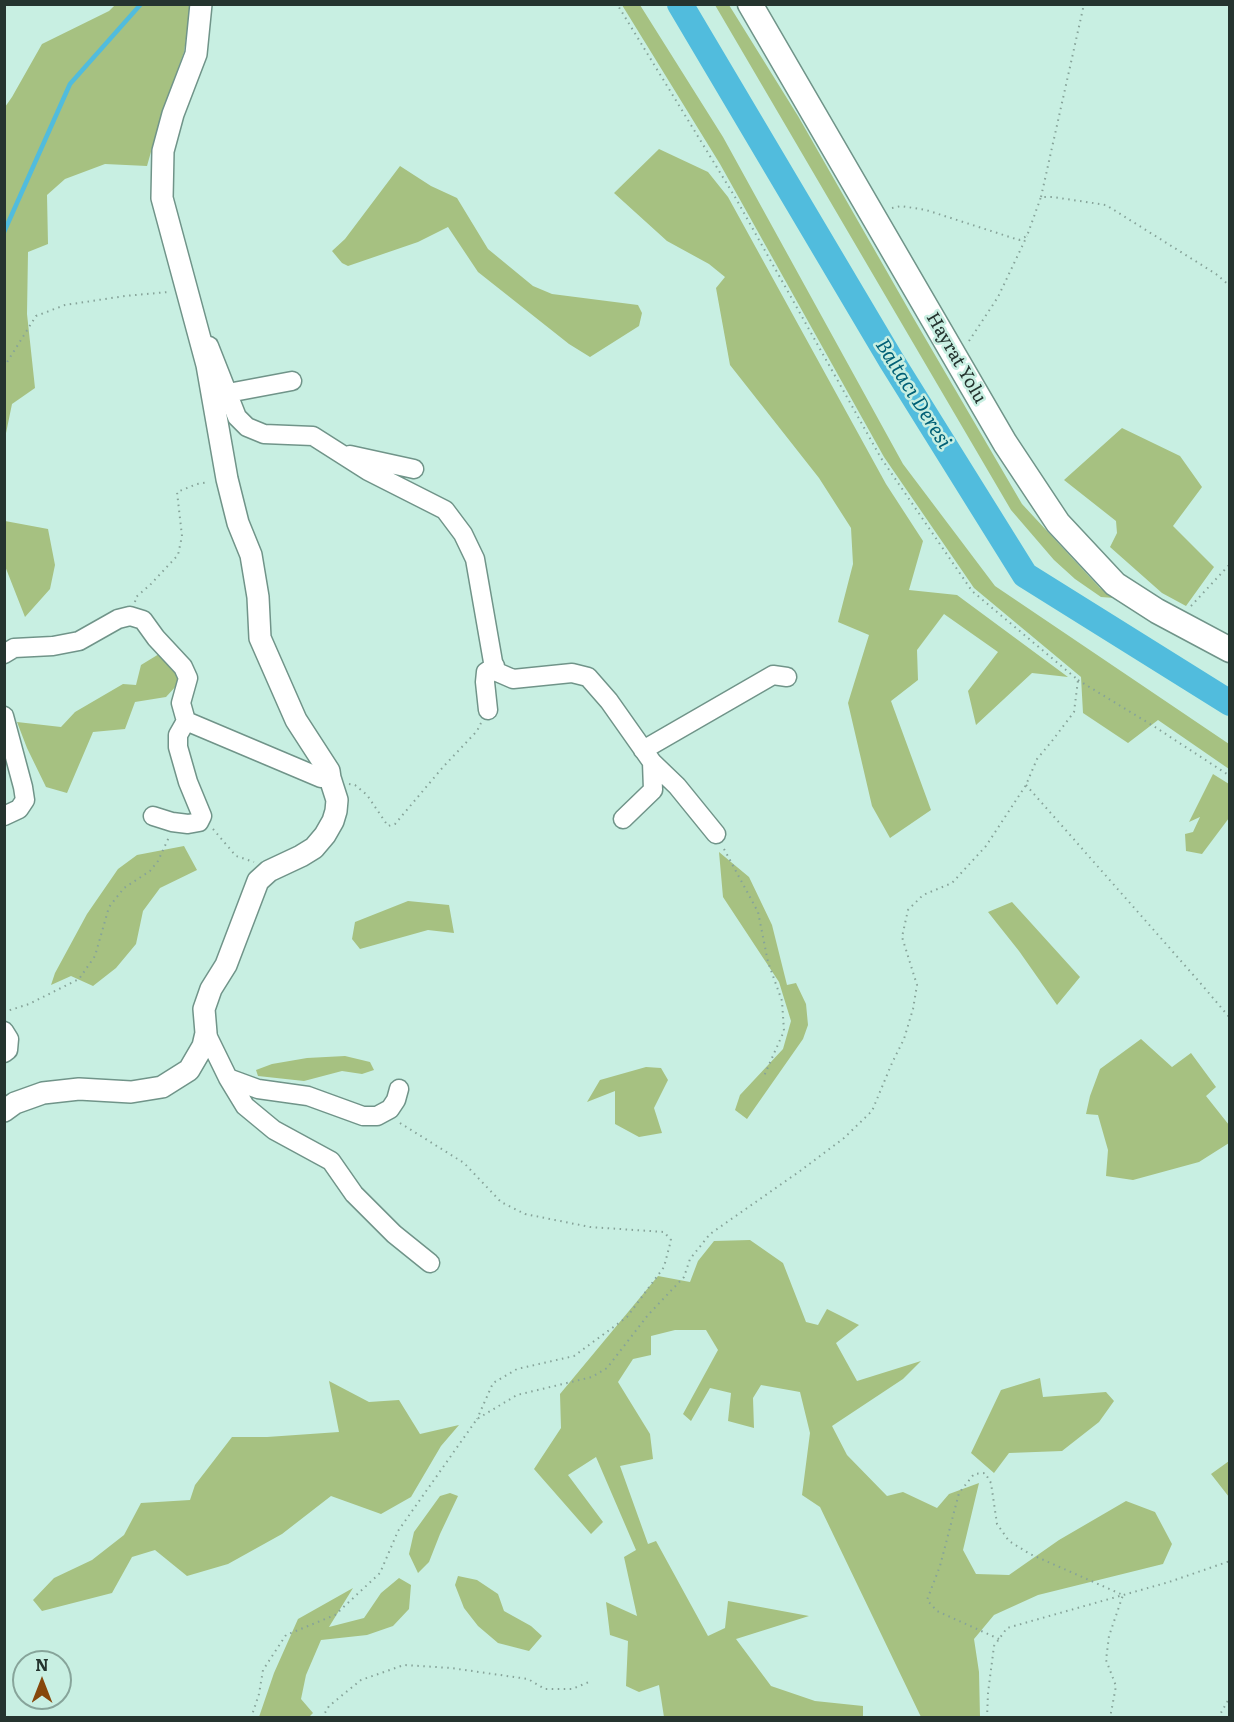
<!DOCTYPE html>
<html>
<head>
<meta charset="utf-8">
<style>
  body { margin:0 }
  #map { position:relative; width:1234px; height:1722px; overflow:hidden; background:#c8efe2; font-family:Literata,serif }
  canvas { display:block }
  .frame { position:absolute; inset:0; border:6px solid #25342f; pointer-events:none }
  .north { position:absolute; left:12px; top:1650px; width:60px; height:60px; box-sizing:border-box; background:#c8efe2; border:2px solid #87a49a; border-radius:50%; rotate:0deg; font-size:16px; font-weight:700; line-height:24px; text-align:center; color:#25342f }
  .north::after { content:''; display:block; margin:auto; width:21px; height:27px; background:#86470b; clip-path:polygon(50% 0,100% 100%,50% 72%,0 100%) }
</style>
</head>
<body>
<div id="map">
<canvas width="1234" height="1722"></canvas>
<div class="frame"></div>
<div class="north">N</div>
</div>
<script>
const g = document.querySelector('canvas').getContext('2d');
g.lineJoin = 'round';
function fillPath(path, color) { g.fillStyle = color; g.fill(path, 'evenodd'); }
const toPath = rows => new Path2D(rows.map(r => 'M' + r).join(''));
function trace(path, color, width, dash) { g.strokeStyle = color; g.lineWidth = width; g.lineCap = dash ? 'butt' : 'round'; g.setLineDash(dash || []); g.stroke(path); }
function write(font, color, halo, rows, align = 'center') {
  g.font = font + ' Literata,serif'; g.lineWidth = 5; g.setLineDash([]); g.textBaseline = 'middle'; g.strokeStyle = halo; g.fillStyle = color; for (const [text, x, y, turn = 0] of rows) {
    g.save(); g.translate(x, y); g.rotate((+turn || 0) * Math.PI / 180); g.textAlign = isNaN(turn) ? turn : align; if (halo) g.strokeText(text, 0, 0); g.fillText(text, 0, 0); g.restore();
  }
}
const green = toPath([
  [115,5,191,5,184,52,162,113,147,166,105,164,65,179,47,195,48,244,28,252,27,314,35,388,12,404,5,438,5,107,12,97,42,44,109,11],
  [622,5,640,5,723,137,903,464,995,586,1229,744,1229,769,1158,720,1128,743,1083,713,1081,677,974,588,884,457,720,164],
  [715,5,729,5,798,116,914,319,1022,504,1100,588,1114,598,1101,597,1075,579,1054,560,1011,510],
  [659,149,708,172,728,197,886,484,923,541,909,590,957,595,1068,677,1032,673,976,725,968,691,998,652,944,614,917,650,918,680,891,701,931,810,890,838,872,806,848,703,869,635,838,622,853,564,851,528,819,478,730,365,716,288,725,277,709,264,667,241,614,193],
  [400,166,431,186,457,198,488,249,533,286,552,294,638,305,642,313,639,326,590,357,569,344,478,272,448,227,418,242,348,266,342,263,332,251,345,239],
  [1122,428,1180,456,1202,487,1173,526,1214,567,1186,606,1162,593,1110,547,1117,533,1116,521,1064,480],
  [5,521,48,529,55,565,50,589,25,617,5,566],
  [159,654,181,675,177,685,166,697,135,702,125,729,93,732,67,793,46,787,27,748,17,722,61,727,75,712,123,684,136,685,141,665],
  [1213,774,1229,784,1229,818,1202,854,1186,851,1185,834,1193,832,1200,817,1189,822],
  [184,846,197,870,160,888,143,911,136,944,116,968,93,986,71,976,51,985,55,973,87,914,118,869,137,855],
  [719,852,749,877,772,925,787,985,796,983,806,1004,808,1025,803,1039,747,1119,735,1110,740,1095,783,1049,791,1021,779,982,723,897],
  [408,901,449,905,454,933,428,930,360,949,352,939,355,922],
  [1012,902,1080,977,1057,1005,1019,951,988,912],
  [1141,1039,1172,1067,1191,1053,1216,1087,1206,1096,1229,1125,1229,1143,1199,1162,1133,1180,1106,1176,1108,1150,1098,1115,1086,1114,1090,1096,1100,1069],
  [345,1056,370,1062,374,1070,362,1074,342,1071,304,1081,258,1076,256,1070,272,1064,307,1058],
  [646,1067,661,1068,668,1080,654,1108,662,1133,639,1137,615,1124,615,1091,587,1102,600,1080],
  [750,1240,783,1263,806,1322,818,1325,827,1309,859,1325,836,1343,857,1381,921,1361,903,1379,832,1426,847,1455,887,1496,903,1492,937,1508,949,1494,979,1483,963,1550,976,1574,1009,1575,1059,1540,1126,1501,1155,1512,1172,1544,1163,1564,1038,1595,994,1615,974,1639,979,1672,980,1717,921,1717,820,1507,802,1495,810,1433,800,1392,761,1385,753,1398,754,1428,728,1421,731,1393,710,1388,691,1421,683,1414,718,1350,706,1330,675,1330,651,1336,651,1355,633,1359,618,1382,650,1434,653,1459,620,1466,648,1544,656,1541,708,1636,725,1628,728,1601,809,1616,736,1639,771,1686,815,1701,863,1706,863,1717,664,1717,659,1685,639,1692,626,1686,628,1641,610,1635,606,1602,637,1616,624,1557,636,1550,596,1457,568,1475,603,1522,591,1534,534,1469,561,1428,560,1394,658,1276,690,1282,698,1261,714,1241],
  [1040,1378,1043,1397,1106,1392,1114,1401,1099,1422,1062,1451,1009,1453,994,1473,971,1453,1001,1390],
  [329,1381,369,1402,399,1400,420,1434,459,1425,441,1446,411,1497,381,1514,331,1496,282,1534,228,1564,187,1576,155,1550,132,1557,112,1593,42,1611,33,1600,54,1578,92,1560,124,1535,141,1503,190,1500,195,1485,232,1437,267,1437,339,1432],
  [1229,1461,1229,1497,1211,1474],
  [450,1493,458,1496,440,1534,429,1562,418,1573,409,1554,414,1532,440,1496],
  [458,1576,477,1580,498,1594,504,1611,531,1626,542,1636,529,1651,498,1643,478,1626,464,1608,455,1585],
  [399,1578,411,1585,409,1609,393,1626,367,1635,321,1640,306,1675,301,1699,313,1713,309,1717,259,1717,274,1673,298,1619,353,1588,329,1627,364,1618,381,1593]
]);
const stream = toPath([
  [4,232,70,84,141,4]
]);
const river = toPath([
  [680,4,891,360,1025,575,1230,703]
]);
const path = toPath([
  [1041,197,1084,4],
  [892,208,901,206,926,210,1019,240,1027,236,1041,197,1053,197,1106,205,1216,274,1230,286],
  [969,341,998,297,1027,236],
  [4,367,36,316,65,305,125,296,168,292],
  [135,602,136,597,150,585,178,555,182,536,177,492,197,484,209,482],
  [1191,606,1230,564],
  [1078,680,1155,727,1230,776],
  [349,784,355,785,367,795,388,826,395,824,443,767,477,731,481,723],
  [1026,785,1196,978,1230,1018],
  [213,829,236,856,254,862],
  [724,849,758,912,768,962,782,1001,784,1031,764,1076],
  [4,1012,29,1004,79,979,95,956,109,907,124,888,150,871,158,861,169,837],
  [400,1123,464,1163,501,1202,525,1214,590,1227,664,1232,671,1240,664,1267,627,1317,574,1356,517,1369,493,1383,477,1419],
  [999,1639,937,1611,927,1600,940,1566,959,1493,974,1474,985,1473,991,1483,997,1524,1009,1541,1030,1554,1123,1595,1109,1636,1106,1660,1116,1686,1110,1718],
  [251,1718,259,1694,263,1670,286,1635,335,1615,380,1573,398,1531,477,1419,517,1395,592,1377,607,1368,648,1315,684,1277,690,1259,710,1234,800,1171,844,1138,872,1111,892,1063,904,1039,913,1009,917,985,902,937,908,910,923,895,952,883,986,846,1026,785,1037,759,1052,741,1074,712,1078,680,972,591,881,458,735,197,617,4],
  [322,1718,329,1706,361,1680,404,1665,451,1668,528,1679,545,1689,572,1689,589,1682],
  [987,1718,988,1693,994,1646,1007,1628,1169,1582,1230,1561],
  [1218,1718,1230,1697]
]);
const minor = toPath([
  [209,346,237,417,247,427,264,434,313,436,368,471,445,510,463,534,475,559,493,662,497,672,513,679,572,673,588,677,609,701,652,762,653,790,623,819],
  [228,393,292,381],
  [350,455,414,469],
  [4,654,14,648,53,646,79,641,118,619,130,616,143,620,156,638,183,667,188,678,181,703,186,721,321,778,330,778],
  [488,710,485,682,486,672,495,666],
  [4,716,23,787,25,800,19,809,4,816],
  [643,750,773,675,787,677],
  [652,762,677,786,716,834],
  [153,816,172,822,188,824,199,822,202,816,188,782,178,747,178,735,186,721],
  [4,1031,9,1039,8,1050,4,1053],
  [206,1033,228,1078,245,1106,274,1130,331,1161,354,1194,394,1234,430,1263],
  [228,1078,258,1089,308,1096,363,1116,377,1116,390,1109,396,1100,399,1089]
]);
const tertiary = toPath([
  [4,1111,15,1103,43,1093,79,1089,131,1092,162,1087,189,1070,203,1046,206,1033,204,1009,211,989,226,965,258,881,269,871,301,856,314,848,325,835,333,821,336,811,337,800,330,778,329,771,296,720,260,638,258,597,251,555,238,523,227,479,207,365,162,198,163,151,173,114,196,54,201,4]
]);
const secondary = toPath([
  [750,4,1005,443,1058,523,1115,584,1157,611,1230,650]
]);
const streetNames = [
  ["Hayrat Yolu",956,358,60]
];
const waterNames = [
  ["Baltacı Deresi",913,394,58]
];
fillPath(green, '#a6c181');
trace(stream, '#51bcdd', 4.5);
trace(river, '#51bcdd', 26);
trace(minor, '#709489', 21);
trace(tertiary, '#709489', 24);
trace(secondary, '#709489', 27);
trace(path, '#86a399', 2, [1.5, 4.5]);
trace(minor, '#fff', 18);
trace(tertiary, '#fff', 21);
trace(secondary, '#fff', 24);
write('18px', '#25342f', '#c8efe2', streetNames);
write('italic 20px', '#006076', '#c8efe2', waterNames);
</script>
</body>
</html>
